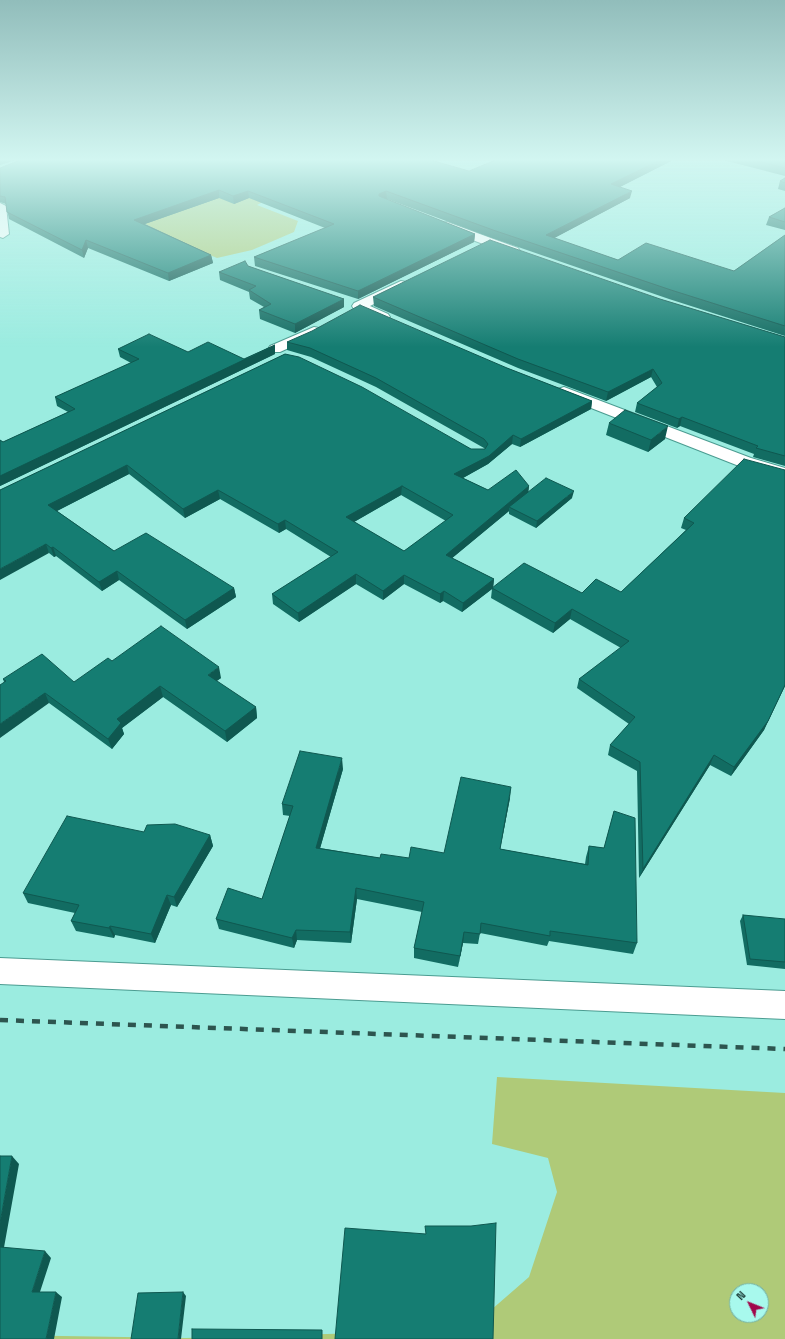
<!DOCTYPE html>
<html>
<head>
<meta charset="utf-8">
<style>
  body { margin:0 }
  #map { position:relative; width:785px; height:1339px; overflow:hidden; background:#9bece0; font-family:"Space Grotesk",sans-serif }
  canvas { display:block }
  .north { position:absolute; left:729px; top:1283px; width:40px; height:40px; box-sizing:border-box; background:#a8f9ed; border:1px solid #70afa5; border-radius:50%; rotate:313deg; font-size:11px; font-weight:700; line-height:16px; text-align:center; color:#1d3f3a }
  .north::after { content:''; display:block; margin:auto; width:14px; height:18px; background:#a0074b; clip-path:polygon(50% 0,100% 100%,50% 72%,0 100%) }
</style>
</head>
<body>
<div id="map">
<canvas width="785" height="1339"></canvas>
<div class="north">N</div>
</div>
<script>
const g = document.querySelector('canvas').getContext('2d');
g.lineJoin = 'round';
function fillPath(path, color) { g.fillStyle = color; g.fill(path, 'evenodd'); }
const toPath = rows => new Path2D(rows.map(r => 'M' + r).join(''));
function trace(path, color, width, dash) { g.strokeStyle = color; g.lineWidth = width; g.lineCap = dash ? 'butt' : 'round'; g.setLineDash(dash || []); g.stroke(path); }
const water = toPath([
  [95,159,112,159,287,189,257,205,298,221,294,232,252,250,217,258,169,238,137,219],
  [497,1077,785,1093,785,1339,0,1339,0,1335,186,1338,468,1330,529,1277,557,1192,548,1158,492,1144],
  [737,1291,761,1291,761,1315,737,1315]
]);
const minor = toPath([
  [0,203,6,206,9,234,3,238,0,237,0,203],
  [447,222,518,248,520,251,514,255,510,254,443,229,441,226,443,223,447,222],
  [401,281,406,282,408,285,406,288,370,306,388,314,390,317,388,320,378,320,354,309,352,306,354,303,401,281],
  [314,327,319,328,321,331,319,334,280,352,270,352,268,349,270,346,314,327],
  [564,387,751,458,785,468,785,479,739,466,558,395,556,392,558,389,564,387],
  [0,958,785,991,785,1019,0,984,0,958]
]);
const rail = toPath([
  [0,1020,785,1049]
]);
const wall = toPath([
  [675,159,620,187,630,198,554,238,618,260,734,271,785,235,785,336,669,299,492,238,387,199,385,199,475,234,474,242,358,299,255,266,254,257,325,228,249,198,234,204,219,198,145,224,211,255,213,263,169,281,88,248,84,258,9,219,6,204,0,202,0,168,469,171],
  [719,159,785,159,785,176],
  [785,178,785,191,778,189,780,181],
  [785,208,785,230,766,225,769,217],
  [248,266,344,299,344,307,295,333,260,319,259,310,264,307,250,299,249,292,220,280,219,272],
  [373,297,660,299,785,337,785,466,753,457,754,454,680,426,677,428,635,412,637,403,657,387,651,377,606,401,518,368,374,306],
  [287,342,507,368,592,401,591,409,520,447,512,444,488,464,463,478,488,490,529,486,528,492,572,498,536,528,509,514,509,511,452,558,494,579,493,587,582,593,621,592,686,530,681,528,684,518,785,470,785,686,764,730,731,776,710,765,639,878,637,771,608,755,610,745,629,724,577,688,579,679,621,648,570,619,553,633,491,598,492,589,462,612,443,601,440,603,404,584,383,600,356,584,299,622,273,604,272,594,331,557,286,529,279,533,220,499,185,518,129,474,57,511,114,551,234,588,236,597,187,629,119,580,102,591,56,556,54,557,49,553,0,490,285,354,471,449,485,449,484,448,376,387,311,357,287,350],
  [401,495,446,521,404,551,354,522],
  [118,349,188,352,244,359,275,354,0,486,0,440,3,442,68,412,57,406,55,397,131,363,120,357],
  [609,423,665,439,648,452,606,435],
  [112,661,221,678,216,681,256,707,257,718,227,742,163,697,122,728,124,734,112,749,49,703,4,682,3,679,74,682],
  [343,769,320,848,380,858,409,858,444,853,510,798,500,849,585,864,586,857,589,846,604,848,614,811,637,943,633,954,549,941,547,946,480,933,478,944,463,943,458,967,414,958,414,948,422,912,357,899,351,943,297,940,294,948,219,929,216,919,262,899,290,816,283,815,282,804],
  [144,832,210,835,213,846,177,907,171,905,155,943,115,935,114,938,76,931,71,921,75,913,28,903,23,893],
  [743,915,785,921,785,969,747,965,740,921]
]);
const shadedWall = toPath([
  [0,159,19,159,0,165],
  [662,159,675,159,610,192,611,184],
  [219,190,219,198,136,227,134,220],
  [248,191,249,198,234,204,233,196],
  [386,191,387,199,379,202,379,204,379,194],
  [632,191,630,198,545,243,546,235],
  [475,234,474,242,358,299,358,291],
  [86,240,88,248,84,258,82,250],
  [211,255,213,263,169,281,168,273],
  [344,299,344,307,295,333,295,324],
  [275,345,275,354,0,486,0,476],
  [653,369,651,377,606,401,608,392],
  [592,401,591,409,520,447,521,439],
  [682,417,680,426,677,428,679,419],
  [668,426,665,439,648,452,651,440],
  [513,435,512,444,488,464,454,483,454,474],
  [127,465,129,474,51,514,48,505],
  [402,486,401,495,347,526,346,517],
  [529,486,528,495,509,507,509,511,445,564,446,555],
  [218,490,220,499,185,518,183,509],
  [574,491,572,498,536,528,537,521],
  [285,520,286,529,279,533,278,524],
  [46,544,49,553,0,580,0,569],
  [53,547,56,556,54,557,51,548],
  [117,571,119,580,102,591,99,582],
  [356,574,356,584,299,622,298,613],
  [404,575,404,584,383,600,383,591],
  [494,579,493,589,492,588,492,589,462,612,463,603],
  [234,588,236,597,187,629,185,620],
  [444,591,443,601,440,603,440,594],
  [572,609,570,619,553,633,555,623],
  [219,667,221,678,210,686,208,675],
  [785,685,764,730,731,776,734,767],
  [160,686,163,697,122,728,124,734,112,749,108,739,117,719],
  [45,693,49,703,0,738,0,724],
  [256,707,257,718,227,742,225,731],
  [714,755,710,765,639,878,643,869],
  [342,758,343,769,317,859,316,848],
  [511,787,510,798,498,860,500,849],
  [210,835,213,846,177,907,174,897],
  [356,888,357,899,351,943,350,932],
  [167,895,171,905,155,943,151,934],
  [110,926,115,935,114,938,109,928],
  [296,930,297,940,294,948,292,938],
  [464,932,463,943,458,967,460,956],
  [12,1156,19,1164,3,1253,0,1251,0,1223],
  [45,1251,51,1258,38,1298,32,1292],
  [56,1292,62,1297,54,1339,46,1339],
  [183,1292,186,1296,181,1339,178,1339]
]);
const building = toPath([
  [23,159,427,159,469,171,498,159,662,159,611,184,632,191,546,235,618,260,646,243,734,271,785,235,785,326,671,290,493,230,386,191,379,194,379,196,475,234,358,291,254,257,334,224,248,191,233,196,219,190,134,220,211,255,168,273,86,240,82,250,7,212,5,197,0,196,0,168,23,159],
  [749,159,785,159,785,168,749,159],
  [785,178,785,183,780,181,785,178],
  [785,208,785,222,769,217,785,208],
  [490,240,660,299,785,337,785,456,756,448,758,446,682,417,679,419,637,403,662,383,653,369,608,392,518,359,373,297,490,240],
  [245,261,248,266,344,299,295,324,259,310,271,304,249,290,256,286,219,272,245,261],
  [360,305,507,368,592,401,521,439,513,435,489,456,454,474,488,490,516,470,529,486,446,555,494,579,463,603,444,591,440,594,404,575,383,591,356,574,298,613,272,594,338,552,285,520,278,524,218,490,183,509,127,465,48,505,114,551,146,533,234,588,185,620,117,571,99,582,53,547,51,548,46,544,0,569,0,490,285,354,299,357,362,387,471,449,485,449,488,444,484,439,376,378,310,348,287,342,312,331,360,305],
  [402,486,453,515,404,551,346,517,402,486],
  [149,334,188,352,208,342,244,359,275,345,0,476,0,440,3,442,75,409,55,397,139,359,118,349,149,334],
  [625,410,668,426,651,440,609,423,625,410],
  [744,459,785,470,785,685,768,721,734,767,714,755,643,869,640,762,610,745,635,717,579,679,629,641,572,609,555,623,492,588,524,563,582,593,596,579,621,592,694,523,684,518,744,459],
  [546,478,574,491,537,521,509,507,546,478],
  [161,626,219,667,208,675,256,707,225,731,160,686,117,719,121,723,108,739,45,693,0,724,0,685,6,681,3,679,42,654,74,682,108,658,112,661,161,626],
  [300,751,342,758,316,848,380,858,381,854,409,858,411,847,444,853,461,777,511,787,500,849,588,865,589,846,604,848,614,811,635,818,637,943,550,931,550,936,481,923,480,934,464,932,460,956,414,948,424,902,356,888,350,932,296,930,292,938,216,919,228,888,262,899,293,806,282,804,300,751],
  [67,816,144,832,147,825,175,824,210,835,174,897,167,895,151,934,110,926,109,928,71,921,79,905,23,893,67,816],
  [743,915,785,919,785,962,750,959,743,915],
  [0,1156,12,1156,0,1223,0,1156],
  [496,1223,493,1339,335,1339,345,1228,426,1234,425,1226,471,1226,496,1223],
  [0,1247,45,1251,32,1292,56,1292,46,1339,0,1339,0,1247],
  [183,1292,178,1339,131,1339,138,1293,183,1292],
  [192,1329,322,1330,322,1339,192,1339,192,1329]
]);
fillPath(water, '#afca78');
trace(minor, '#4b9c91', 2);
fillPath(minor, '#fff');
trace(rail, '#2d554f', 4.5, [8, 8]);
fillPath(wall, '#126c62');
fillPath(shadedWall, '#0f5850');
fillPath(building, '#157d72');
trace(building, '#0f5850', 1);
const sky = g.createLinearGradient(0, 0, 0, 347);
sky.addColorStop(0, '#91bdbb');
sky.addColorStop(0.46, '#d2f6f1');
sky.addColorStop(1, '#d2f6f100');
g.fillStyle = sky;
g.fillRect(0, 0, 785, 347);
</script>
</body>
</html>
